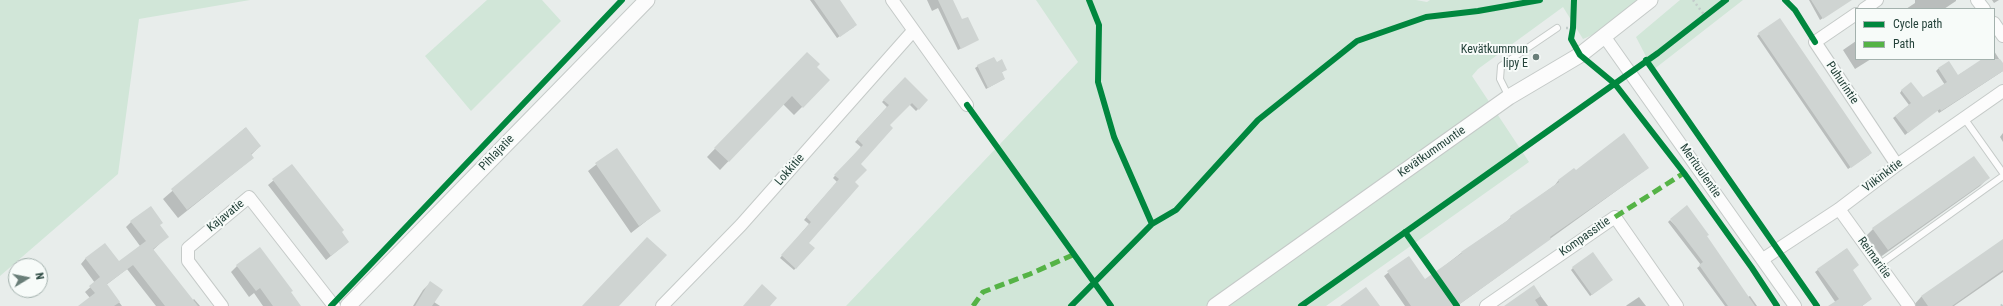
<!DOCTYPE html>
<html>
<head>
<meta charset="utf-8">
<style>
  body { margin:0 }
  #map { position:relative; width:2003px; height:306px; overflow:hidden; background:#e8edeb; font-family:"Roboto Condensed",sans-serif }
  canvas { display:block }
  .legend { position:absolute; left:1855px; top:8px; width:140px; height:52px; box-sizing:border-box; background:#f7fbf9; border:1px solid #a3b1ad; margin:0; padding:5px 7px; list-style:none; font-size:12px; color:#24423a }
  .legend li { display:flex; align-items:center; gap:8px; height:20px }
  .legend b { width:20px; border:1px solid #a3b1ad }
  .north { position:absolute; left:8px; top:258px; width:40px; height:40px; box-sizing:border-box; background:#f7fbf9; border:1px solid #a3b1ad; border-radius:50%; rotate:80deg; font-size:11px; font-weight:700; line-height:16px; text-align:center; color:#24423a }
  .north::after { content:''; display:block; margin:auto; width:14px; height:18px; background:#697e78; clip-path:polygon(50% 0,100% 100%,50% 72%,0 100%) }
</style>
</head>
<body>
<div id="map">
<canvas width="2003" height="306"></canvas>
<ul class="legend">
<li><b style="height:5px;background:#00873e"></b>Cycle path</li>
<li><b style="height:5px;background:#55b346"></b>Path</li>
</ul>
<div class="north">N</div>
</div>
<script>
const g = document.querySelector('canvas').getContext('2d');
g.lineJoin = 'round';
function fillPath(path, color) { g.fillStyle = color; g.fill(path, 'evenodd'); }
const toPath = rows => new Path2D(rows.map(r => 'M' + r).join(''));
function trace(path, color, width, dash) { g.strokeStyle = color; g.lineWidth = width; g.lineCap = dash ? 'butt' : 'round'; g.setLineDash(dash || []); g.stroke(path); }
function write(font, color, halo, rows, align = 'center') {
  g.font = font + ' "Roboto Condensed",sans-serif'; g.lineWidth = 4; g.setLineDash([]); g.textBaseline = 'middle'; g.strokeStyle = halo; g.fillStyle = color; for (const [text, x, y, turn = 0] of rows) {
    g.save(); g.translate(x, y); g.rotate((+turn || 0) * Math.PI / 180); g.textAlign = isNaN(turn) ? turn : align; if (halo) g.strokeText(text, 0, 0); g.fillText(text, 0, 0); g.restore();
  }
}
const green = toPath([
  [0,0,250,0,139,19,118,174,0,276],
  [487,0,542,0,561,21,471,111,425,56],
  [1036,0,1416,0,1427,2,1430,0,1645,0,1611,27,1583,39,1563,7,1478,69,1472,76,1529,162,1326,306,846,306,1078,62],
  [1680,0,1743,0,1653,70,1636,37]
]);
const shadow = toPath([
  [810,0,839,0,854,27,837,38],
  [927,0,952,0,961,21,977,40,958,50,938,8,932,11],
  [1809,0,1850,0,1820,20],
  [1915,0,1956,0,1956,1,1944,9,1906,9,1915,3],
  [1992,0,1999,0,1994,3],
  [1759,34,1869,155,1848,169,1757,36],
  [1856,41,1856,59,1871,59,1855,69,1843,50],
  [1994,51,2003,65,2003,71,1939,113,1937,110,1905,135,1893,118,1909,105,1900,93,1902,90,1923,99,1945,85,1936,71,1938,69,1949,63,1957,76,1982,60,1981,59,1994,59],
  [807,53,816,67,829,80,794,115,783,104,720,170,707,157],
  [996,63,1006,69,1001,73,1004,79,986,89,975,68,978,66],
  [905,79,927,100,916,111,909,104,889,125,860,164,854,182,808,243,813,248,794,270,780,258,809,224,804,220,837,182,833,178,861,147,855,142,887,107,882,102],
  [245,128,260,146,251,155,253,158,178,218,163,199],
  [2003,133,2003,142,2000,137],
  [616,149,659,211,631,233,588,171],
  [292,165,348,242,326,260,268,185],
  [1648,168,1457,306,1405,306,1384,276,1408,257,1425,281,1461,253,1507,221,1511,217,1555,185,1558,181,1574,169,1576,171],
  [1988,178,1980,186,1879,258,1864,238,1873,229],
  [1670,220,1748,297,1750,296,1757,306,1725,306,1697,268,1701,265,1668,222],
  [131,222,159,226,167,237,153,250,192,301,194,299,200,306,156,306,127,269,106,285,122,306,81,306,90,298,85,292,95,283,81,264,86,258,119,263,140,246,126,227],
  [2003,240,2003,272,1954,306,1913,306,1921,297],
  [1846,249,1852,270,1871,299,1862,306,1838,306,1815,272],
  [237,266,290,293,295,306,263,306,254,293,249,297,231,272],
  [1573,268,1609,282,1590,296,1571,270],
  [430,283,434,302,440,306,413,306,423,290],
  [1534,287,1548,306,1506,306],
  [1639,297,1646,306,1626,306,1627,305]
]);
const building = toPath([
  [814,0,840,0,857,25,840,37],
  [938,0,953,0,962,19,968,17,979,40,961,49],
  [1811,0,1852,0,1823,19],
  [1780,18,1872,153,1851,168,1758,33],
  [807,52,820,64,817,67,830,80,803,108,792,96,729,162,714,148],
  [994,57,997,62,1002,59,1007,70,1002,72,1005,79,988,88,977,65],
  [1982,59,2000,59,2003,63,2003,71,1941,111,1940,109,1908,133,1895,116,1911,103,1901,90,1911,82,1923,97,1947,82,1938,68,1949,61,1958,75],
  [905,77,928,100,919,110,912,103,890,125,893,128,861,164,867,170,855,182,859,186,809,243,815,248,796,269,781,255,811,222,806,217,839,179,834,175,863,145,857,139,889,105,883,100],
  [246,127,261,146,251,154,254,158,187,210,171,189],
  [1624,133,1649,168,1550,237,1551,239,1457,306,1411,306,1387,271,1409,256,1425,279,1462,253,1461,252,1511,218,1510,216,1559,182,1558,180,1574,168,1576,170],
  [617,148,661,211,639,226,595,163],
  [1974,156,1990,178,1888,250,1872,228],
  [292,164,344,230,342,232,349,242,331,256,272,179],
  [1687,205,1709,235,1707,236,1755,306,1728,306,1699,265,1703,262,1670,219],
  [151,206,163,223,160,225,169,237,153,249,198,306,165,306,133,265,107,284,120,302,114,306,78,306,95,293,89,286,100,277,85,258,105,243,119,261,146,241,130,221],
  [647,237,667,255,619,306,582,306],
  [2003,239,2003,270,1952,306,1928,306,1921,296],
  [260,247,293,291,291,292,301,306,273,306,260,288,256,291,236,265],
  [1847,248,1859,265,1853,270,1872,299,1862,306,1828,306,1839,299,1817,269],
  [1593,252,1613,280,1592,295,1572,267],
  [430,281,443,290,432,306,415,306],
  [762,284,777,298,770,306,743,306],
  [1534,285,1541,296,1535,300,1539,306,1504,306],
  [1366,287,1380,306,1340,306]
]);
const path = toPath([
  [1693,0,1705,16],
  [1566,28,1573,28],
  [2001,306,2003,304]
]);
const service = toPath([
  [1509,97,1500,79,1501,66,1557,28],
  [1964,118,2003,173],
  [1879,265,2003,176]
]);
const minor = toPath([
  [892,0,967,105],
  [1977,0,1984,9],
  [1864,9,1877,0],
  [1856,14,1815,42,1897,165],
  [1994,23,2003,36],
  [1604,36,1795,306],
  [1839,209,1909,306],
  [1763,259,1839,209,1897,165,2003,91],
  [222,306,188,261,188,248,249,197,334,306],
  [662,306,741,225,913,31],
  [1486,306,1615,217,1677,306]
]);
const tertiary = toPath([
  [348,306,647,0],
  [1215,306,1509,97,1580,55,1650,0]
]);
const quiet = toPath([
  [1615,217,1684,173],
  [973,306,983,292,1030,274,1075,254]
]);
const cycleway = toPath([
  [1089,0,1099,25,1098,82,1114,137,1152,224],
  [1574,0,1573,28,1571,39,1580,55,1615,84,1684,173,1752,268,1777,306],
  [1785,0,1795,10,1815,42],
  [1646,60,1817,306],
  [967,105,1111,306],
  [1405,232,1457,306],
  [331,306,622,0],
  [1071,306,1152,224,1176,210,1258,120,1357,41,1426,17,1478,11,1540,0],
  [1301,306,1658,53,1726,0]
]);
const markers = [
  [1536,57,4,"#697e78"]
];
const poiNames = [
  ["Kevätkummun",1528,50],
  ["lipy E",1528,64]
];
const streetNames = [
  ["Puhurintie",1842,83,56],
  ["Kevätkummuntie",1432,152,-35],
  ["Pihlajatie",497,153,-46],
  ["Lokkitie",790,170,-49],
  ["Merituulentie",1700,171,55],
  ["Viikinkitie",1883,176,-37],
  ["Kajavatie",226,216,-39],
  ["Kompassitie",1585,237,-35],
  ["Reimaritie",1874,258,54]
];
fillPath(green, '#d1e6d8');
fillPath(shadow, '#0003');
fillPath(building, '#cfd4d2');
trace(service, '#c5cac8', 8);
trace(minor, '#c5cac8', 14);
trace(tertiary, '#c5cac8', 17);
trace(path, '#c3ccca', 2.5, [2, 3]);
trace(service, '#fcfcfc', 6);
trace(minor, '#fcfcfc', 12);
trace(tertiary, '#fcfcfc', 15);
trace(quiet, '#55b346', 5, [10, 5]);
trace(cycleway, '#00873e', 6);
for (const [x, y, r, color] of markers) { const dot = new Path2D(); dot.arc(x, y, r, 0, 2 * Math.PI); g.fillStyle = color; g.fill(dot); trace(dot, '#f7fbf9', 1.5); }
write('12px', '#24423a', '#f7fbf9', poiNames, 'right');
write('12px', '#24423a', '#f7fbf9', streetNames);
</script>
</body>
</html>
